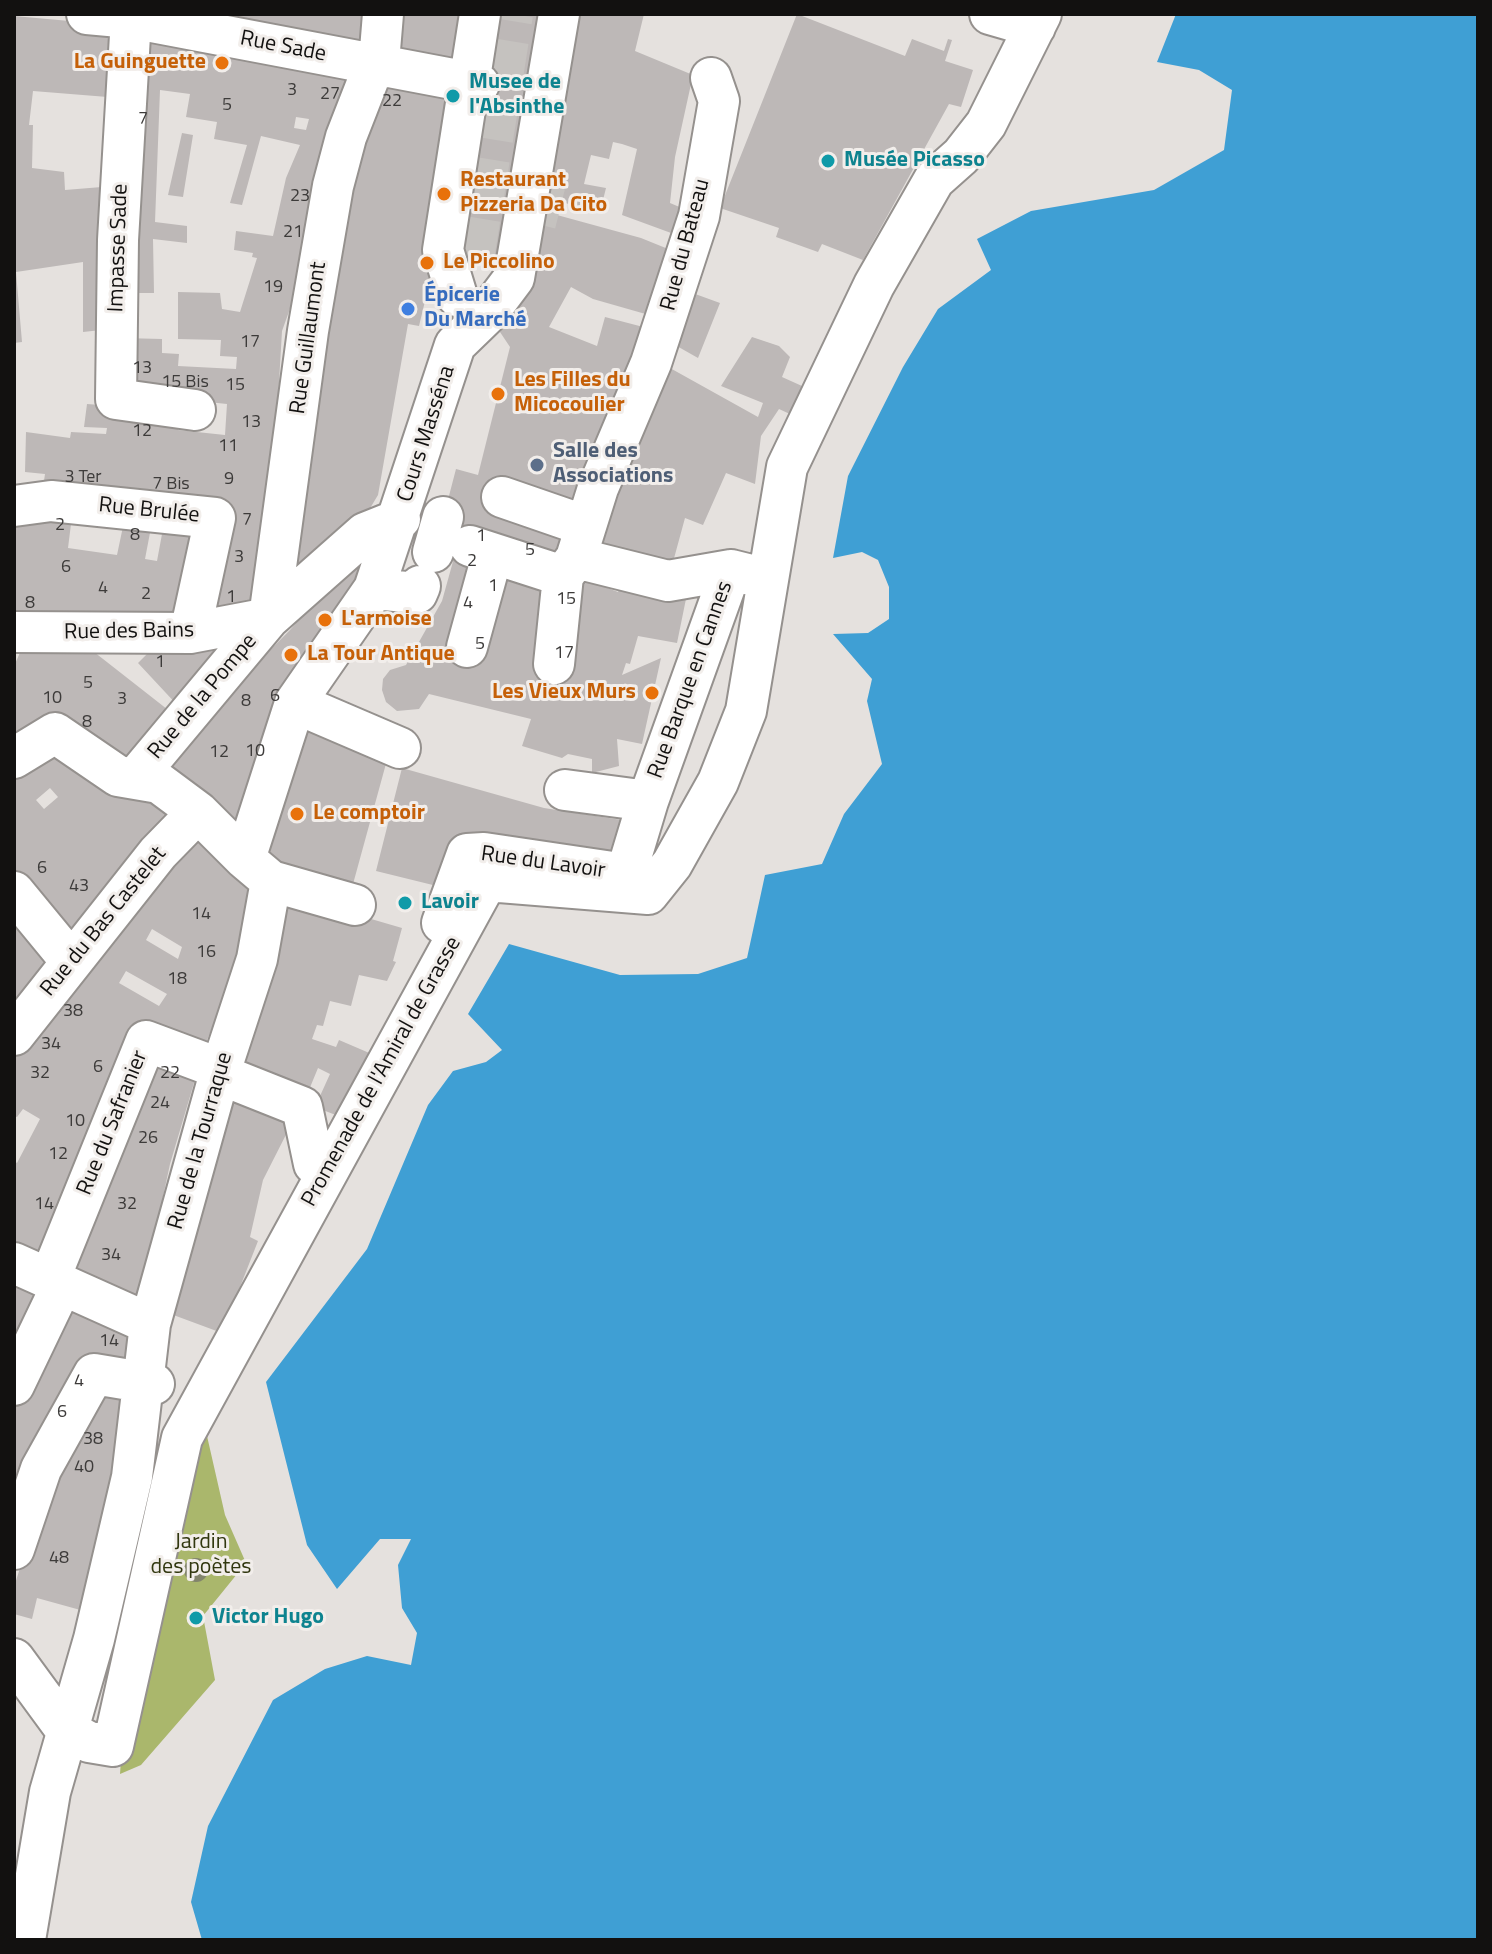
<!DOCTYPE html>
<html>
<head>
<meta charset="utf-8">
<style>
  body { margin:0 }
  #map { position:relative; width:1492px; height:1954px; overflow:hidden; background:#e5e1de; font-family:"Titillium Web",sans-serif }
  canvas { display:block }
  .frame { position:absolute; inset:0; border:16px solid #121110; pointer-events:none }
</style>
</head>
<body>
<div id="map">
<canvas width="1492" height="1954"></canvas>
<div class="frame"></div>
</div>
<script>
const g = document.querySelector('canvas').getContext('2d');
g.lineJoin = 'round';
function fillPath(path, color) { g.fillStyle = color; g.fill(path, 'evenodd'); }
const toPath = rows => new Path2D(rows.map(r => 'M' + r).join(''));
function trace(path, color, width, dash) { g.strokeStyle = color; g.lineWidth = width; g.lineCap = dash ? 'butt' : 'round'; g.setLineDash(dash || []); g.stroke(path); }
function write(font, color, halo, rows, align = 'center') {
  g.font = font + ' "Titillium Web",sans-serif'; g.lineWidth = 6; g.setLineDash([]); g.textBaseline = 'middle'; g.strokeStyle = halo; g.fillStyle = color; for (const [text, x, y, turn = 0] of rows) {
    g.save(); g.translate(x, y); g.rotate((+turn || 0) * Math.PI / 180); g.textAlign = isNaN(turn) ? turn : align; if (halo) g.strokeText(text, 0, 0); g.fillText(text, 0, 0); g.restore();
  }
}
const green = toPath([
  [202,1414,225,1515,246,1563,203,1616,215,1680,141,1765,120,1774,125,1707]
]);
const water = toPath([
  [1176,14,1478,14,1478,1940,202,1940,191,1902,208,1826,273,1700,325,1669,367,1656,411,1665,417,1633,402,1608,398,1565,411,1539,380,1539,337,1589,307,1545,266,1382,367,1249,428,1105,453,1071,486,1062,502,1050,468,1014,509,944,620,975,698,974,747,958,765,875,822,864,844,814,882,764,867,701,872,679,833,634,868,633,889,619,889,587,878,560,862,552,833,558,848,476,903,367,938,309,991,270,977,239,1031,211,1154,190,1224,150,1232,90,1199,70,1157,62]
]);
const building = toPath([
  [181,14,372,14,369,50],
  [396,14,470,14,464,69,392,53],
  [489,14,541,14,499,263,448,251],
  [579,14,644,14,635,51,693,75,675,157,670,203,689,211,682,237,622,215,637,149,622,144,613,142,609,159,591,155,584,184,606,188,600,212,561,202,557,215,641,238,678,253,656,317,593,299,571,287,549,327,597,346,605,317,651,329,559,561,491,575,571,574,618,592,622,581,688,589,677,643,638,636,630,664,626,663,622,675,661,658,642,744,617,739,619,766,592,773,592,759,568,754,562,758,522,746,531,719,429,694,419,709,397,711,386,702,382,690,383,679,390,670,406,665,442,601,464,522,444,515,456,469,478,475,510,347,500,332,522,302,545,200,561,54,573,56],
  [797,14,905,56,912,39,944,51,948,39,952,40,945,61,973,70,961,107,949,104,863,260,822,244,818,252,776,237,779,228,720,208],
  [14,16,125,26,120,98,33,91,29,125,33,125,32,168,64,172,65,190,114,186,110,329,83,332,83,262,16,272,22,342,14,343],
  [136,28,355,71,306,264,282,331,276,434,258,610,196,624,217,530,42,494,45,474,25,472,26,432,70,438,71,432,106,434,107,428,84,427,87,404,179,411,178,430,225,435,227,404,123,393,123,338,162,339,162,353,179,354,178,366,236,369,237,357,220,356,221,340,178,339,178,292,220,293,222,309,240,312,257,258,252,257,253,253,234,250,236,231,273,236,286,178,300,145,261,136,242,205,230,203,247,145,214,139,217,122,186,117,190,94,160,90,155,222,187,226,187,243,153,239,154,293,124,293],
  [296,117,309,119,306,130,294,128],
  [382,75,461,92,426,297,419,326,408,324,378,495,369,510,288,579,340,196],
  [182,133,193,135,183,197,168,195],
  [687,291,720,303,698,358,668,341],
  [752,337,779,346,790,357,782,377,802,386,792,415,779,409,761,436,755,484,726,473,703,525,685,518,670,573,591,554,661,363,758,417,763,403,721,386],
  [73,508,68,548,117,555,125,517,153,517,145,559,157,561,165,518,209,524,187,623,14,618,14,513],
  [357,565,369,573,240,831,154,767,290,630,335,578],
  [205,640,226,661,179,707,138,663,153,648],
  [23,646,89,648,172,713,123,770,56,724,14,749,14,666],
  [298,719,387,760,350,895,262,863],
  [53,741,185,813,69,948,14,880,14,765],
  [50,788,58,797,44,809,36,800],
  [402,768,544,808,628,821,614,871,445,888,376,871],
  [197,825,250,893,240,959,201,1055,144,1025,47,1269,14,1253,14,1161,17,1163,40,1119,23,1109,17,1117,14,1116,14,1053],
  [152,929,182,947,178,959,146,940],
  [126,971,167,994,159,1006,119,983],
  [289,895,402,928,393,961,396,962,387,981,359,975,351,1006,330,1001,323,1026,317,1025,312,1039,336,1047,339,1040,374,1055,341,1117,315,1107,330,1074,318,1068,304,1102,242,1077],
  [14,906,59,960,14,1021],
  [153,1050,199,1066,170,1164,139,1309,64,1277],
  [238,1088,298,1111,263,1180,250,1237,258,1241,222,1333,168,1313],
  [14,1271,53,1290,14,1346],
  [68,1297,136,1330,128,1367,14,1489,14,1403],
  [126,1387,116,1459,84,1611,37,1598,32,1619,14,1614,14,1587,49,1476,92,1399]
]);
const minorTunnel = toPath([
  [544,205,560,209],
  [474,258,513,14]
]);
const minor = toPath([
  [87,14,131,18,479,84],
  [990,14,1035,27],
  [131,18,118,240,116,399,195,410],
  [457,296,443,250,480,14],
  [502,497,586,526],
  [14,506,51,501,215,518,190,633],
  [470,546,563,576],
  [433,552,443,517],
  [576,558,668,581,731,570,751,575],
  [563,576,576,558,598,488,651,363,699,216,719,101,711,78],
  [374,589,417,593,420,586],
  [14,632,190,633,269,618,365,533,400,519],
  [467,647,492,556],
  [554,664,563,576],
  [295,703,400,748],
  [14,758,55,733,118,776,159,783,198,812,245,859],
  [137,776,269,618,308,331,333,186,346,137,380,50,383,14],
  [565,790,648,801,731,570],
  [271,881,355,905],
  [14,892,70,960],
  [442,923,467,854,484,853,626,874,648,801],
  [14,1035,158,853,198,812],
  [219,1074,302,1107,314,1164],
  [14,1263,150,1324],
  [50,1278,146,1041,221,1069],
  [14,1385,62,1285],
  [14,1549,41,1469,94,1374,154,1384],
  [14,1659,66,1730,89,1742,113,1746,182,1438,487,881,648,894,672,864,718,782,746,711,787,467,874,285,934,180,961,156,986,124,1041,14],
  [25,1940,50,1792,94,1639,132,1477,150,1324,221,1069,257,959,271,881,245,859,295,703,374,589,455,345,487,314,514,278,559,14]
]);
const trees = [
  [196,1570]
];
const markers = [
  [222,63,8,"#e8710a"],
  [453,96,8,"#0f9aa8"],
  [828,161,8,"#0f9aa8"],
  [444,194,8,"#e8710a"],
  [427,263,8,"#e8710a"],
  [408,309,8,"#3f7fe0"],
  [498,394,8,"#e8710a"],
  [537,465,8,"#5c6f8a"],
  [325,620,8,"#e8710a"],
  [291,655,8,"#e8710a"],
  [652,693,8,"#e8710a"],
  [297,814,8,"#e8710a"],
  [405,903,8,"#0f9aa8"],
  [196,1618,8,"#0f9aa8"]
];
const numberNames = [
  ["3",292,91],
  ["27",330,95],
  ["22",392,102],
  ["5",227,106],
  ["7",143,120],
  ["23",300,197],
  ["21",293,233],
  ["19",273,288],
  ["17",250,343],
  ["13",142,369],
  ["15 Bis",185,383],
  ["15",235,386],
  ["13",251,423],
  ["12",142,432],
  ["11",228,447],
  ["3 Ter",83,478],
  ["9",229,480],
  ["7 Bis",171,485],
  ["7",247,521],
  ["2",60,526],
  ["8",135,536],
  ["1",481,537],
  ["5",530,551],
  ["3",239,558],
  ["2",472,562],
  ["6",66,568],
  ["1",493,587],
  ["4",103,589],
  ["2",146,595],
  ["1",231,598],
  ["15",566,600],
  ["8",30,604],
  ["4",468,604],
  ["5",480,645],
  ["17",564,654],
  ["1",160,663],
  ["5",88,684],
  ["6",275,697],
  ["10",52,699],
  ["3",122,700],
  ["8",246,702],
  ["8",87,723],
  ["10",255,752],
  ["12",219,753],
  ["6",42,869],
  ["43",79,887],
  ["14",201,915],
  ["16",206,953],
  ["18",177,980],
  ["38",73,1012],
  ["34",51,1045],
  ["6",98,1068],
  ["32",40,1074],
  ["22",170,1074],
  ["24",160,1104],
  ["10",75,1122],
  ["26",148,1139],
  ["12",58,1155],
  ["14",44,1205],
  ["32",127,1205],
  ["34",111,1256],
  ["14",109,1342],
  ["4",79,1382],
  ["6",62,1413],
  ["38",93,1440],
  ["40",84,1468],
  ["48",59,1559]
];
const streetNames = [
  ["Rue Sade",283,47,11],
  ["Rue du Bateau",686,245,-75],
  ["Impasse Sade",119,248,-88],
  ["Rue Guillaumont",309,338,-82],
  ["Cours Masséna",427,434,-72],
  ["Rue Brulée",149,511,6],
  ["Rue des Bains",129,632,-1],
  ["Rue Barque en Cannes",691,680,-70],
  ["Rue de la Pompe",203,697,-50],
  ["Rue du Lavoir",543,863,8],
  ["Rue du Bas Castelet",104,922,-51],
  ["Promenade de l'Amiral de Grasse",382,1072,-61],
  ["Rue du Safranier",113,1123,-68],
  ["Rue de la Tourraque",201,1141,-74]
];
const foodNames = [
  ["La Guinguette",206,63,"right"],
  ["Restaurant",460,181],
  ["Pizzeria Da Cito",460,206],
  ["Le Piccolino",443,263],
  ["Les Filles du",514,381],
  ["Micocoulier",514,406],
  ["L'armoise",341,620],
  ["La Tour Antique",307,655],
  ["Les Vieux Murs",636,693,"right"],
  ["Le comptoir",313,814]
];
const cultureNames = [
  ["Musee de",469,83],
  ["l'Absinthe",469,108],
  ["Musée Picasso",844,161],
  ["Lavoir",421,903],
  ["Victor Hugo",212,1618]
];
const shopNames = [
  ["Épicerie",424,296],
  ["Du Marché",424,321]
];
const serviceNames = [
  ["Salle des",553,452],
  ["Associations",553,477]
];
const parkNames = [
  ["Jardin",201,1543],
  ["des poètes",201,1568]
];
fillPath(green, '#aab76c');
fillPath(water, '#3f9fd4');
fillPath(building, '#bdb8b7');
trace(minorTunnel, '#c5c2bf', 40, [40, 20]);
trace(minor, '#95918e', 44);
trace(minor, '#fff', 40);
g.fillStyle = '#82846c';
for (const [x, y] of trees) { g.beginPath(); g.arc(x, y, 12, 0, 2 * Math.PI); g.fill(); }
for (const [x, y, r, color] of markers) { const dot = new Path2D(); dot.arc(x, y, r, 0, 2 * Math.PI); g.fillStyle = color; g.fill(dot); trace(dot, '#f2eeeb', 3); }
write('18px', '#3d3b3a', null, numberNames);
write('22px', '#121110', '#f2eeeb', streetNames);
write('bold 22px', '#c56008', '#f2eeeb', foodNames, 'left');
write('bold 22px', '#0d838f', '#f2eeeb', cultureNames, 'left');
write('bold 22px', '#366cbe', '#f2eeeb', shopNames, 'left');
write('bold 22px', '#4e5e75', '#f2eeeb', serviceNames, 'left');
write('22px', '#31370f', '#f2eeeb', parkNames);
</script>
</body>
</html>
